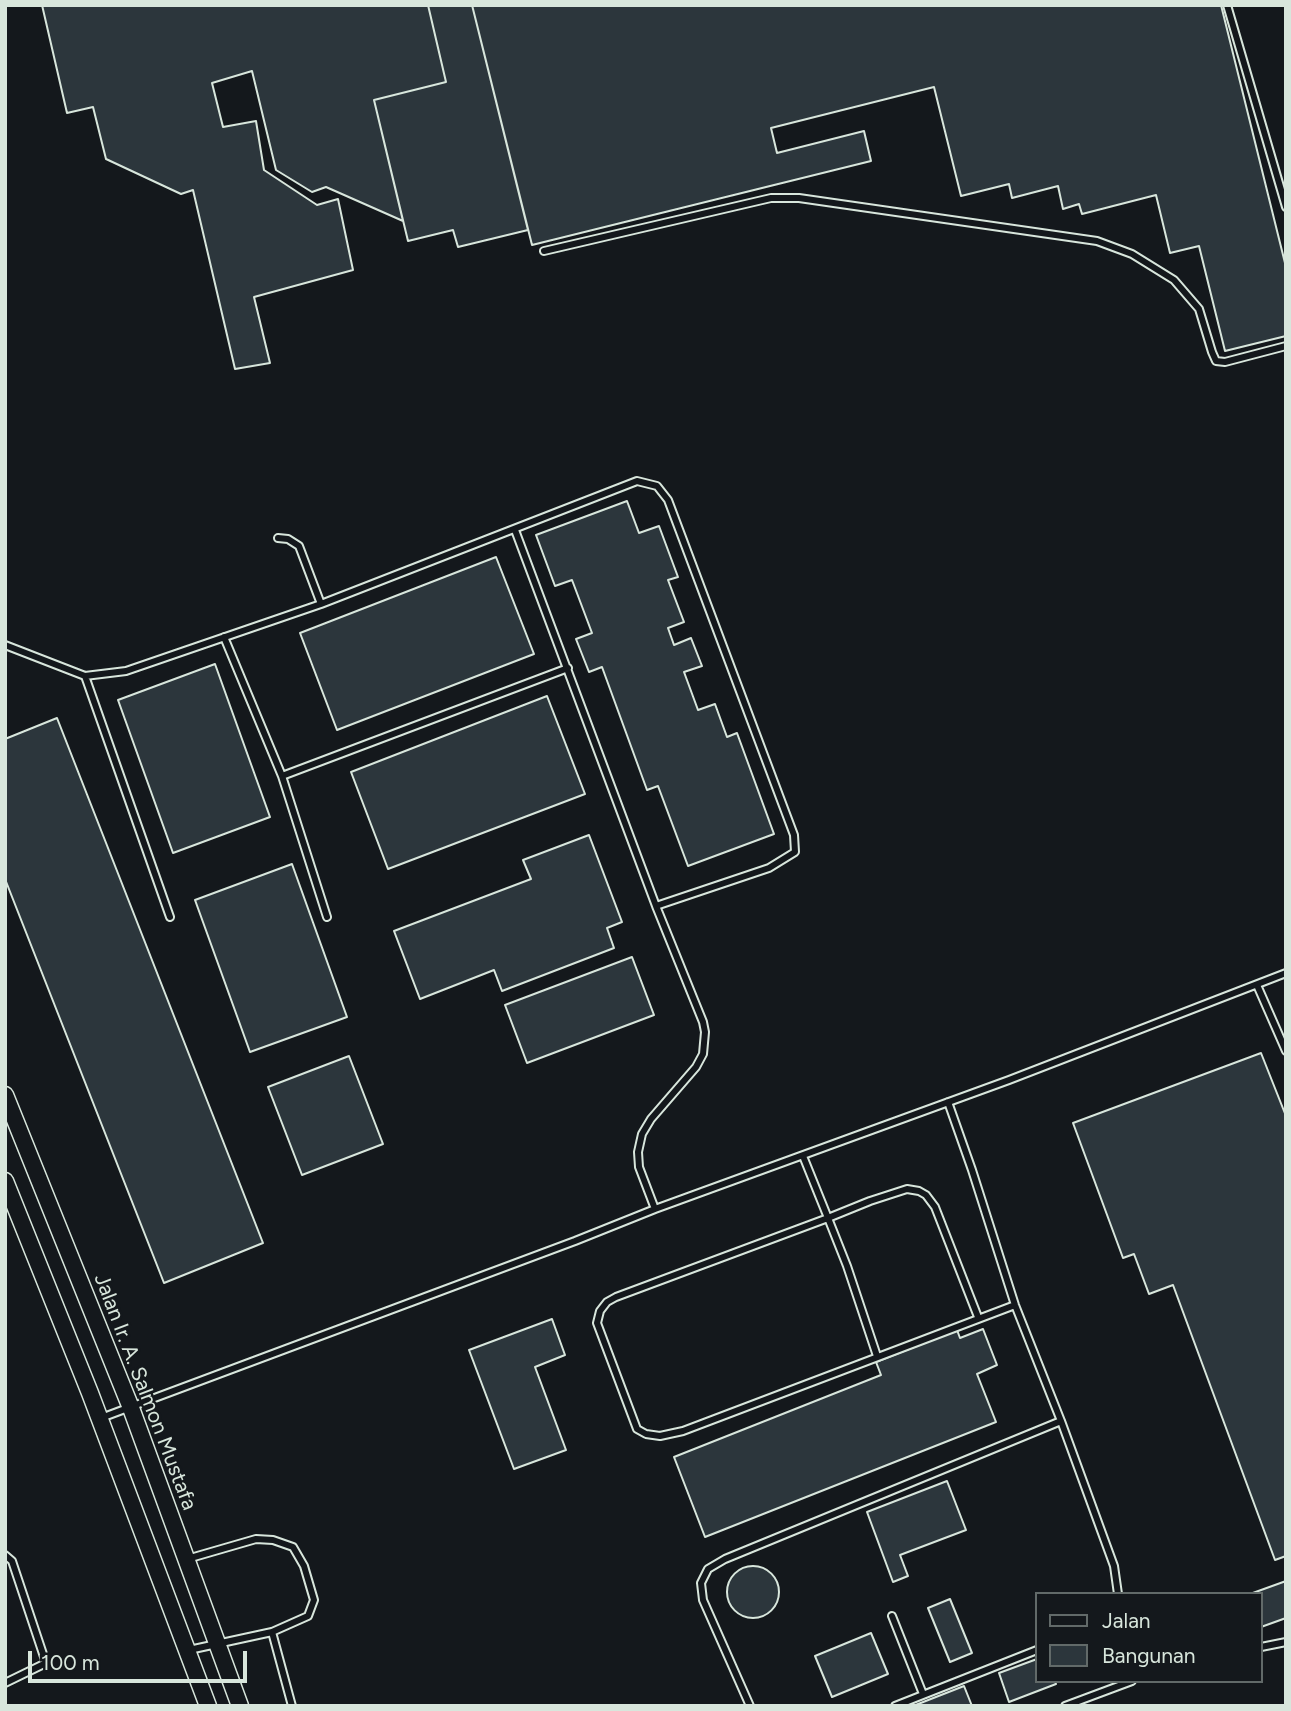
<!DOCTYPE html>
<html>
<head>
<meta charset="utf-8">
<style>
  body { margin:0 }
  #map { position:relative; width:1291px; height:1711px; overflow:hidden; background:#14181c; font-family:Figtree,sans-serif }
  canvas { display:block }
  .frame { position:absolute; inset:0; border:7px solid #d8e6dc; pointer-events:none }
  .legend { position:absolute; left:1035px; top:1592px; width:228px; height:91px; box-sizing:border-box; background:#14181c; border:2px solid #626a69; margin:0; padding:9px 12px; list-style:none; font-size:21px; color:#d8e6dc }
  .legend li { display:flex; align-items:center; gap:14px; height:35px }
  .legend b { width:35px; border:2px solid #626a69 }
  .scale { position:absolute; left:28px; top:1651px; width:219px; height:32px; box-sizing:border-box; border:4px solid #d8e6dc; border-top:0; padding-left:9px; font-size:21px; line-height:24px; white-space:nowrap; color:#d8e6dc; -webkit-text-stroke:5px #14181c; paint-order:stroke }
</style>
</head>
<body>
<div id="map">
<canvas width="1291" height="1711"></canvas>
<div class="frame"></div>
<ul class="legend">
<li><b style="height:9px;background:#14181c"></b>Jalan</li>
<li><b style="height:19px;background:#2c363c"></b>Bangunan</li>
</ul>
<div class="scale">100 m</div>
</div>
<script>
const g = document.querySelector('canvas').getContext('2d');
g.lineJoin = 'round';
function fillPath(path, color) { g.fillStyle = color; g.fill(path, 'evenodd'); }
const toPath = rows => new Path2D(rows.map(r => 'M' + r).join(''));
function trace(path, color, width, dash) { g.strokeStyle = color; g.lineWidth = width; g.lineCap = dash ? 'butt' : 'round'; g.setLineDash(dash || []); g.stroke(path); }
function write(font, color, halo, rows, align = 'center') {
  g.font = font + ' Figtree,sans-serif'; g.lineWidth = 5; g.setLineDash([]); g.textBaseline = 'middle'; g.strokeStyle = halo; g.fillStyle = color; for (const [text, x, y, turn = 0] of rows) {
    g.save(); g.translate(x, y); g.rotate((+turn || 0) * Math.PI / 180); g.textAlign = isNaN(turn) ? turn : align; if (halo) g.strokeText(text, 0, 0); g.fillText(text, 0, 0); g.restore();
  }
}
const building = toPath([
  [42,5,428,5,446,82,374,100,403,221,326,187,312,192,276,170,252,71,212,83,223,127,256,121,264,170,317,205,338,199,353,270,254,297,270,363,235,369,193,190,181,194,106,159,93,107,67,113,42,5],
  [428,5,472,5,528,230,458,247,453,230,408,241,374,100,446,82,428,5],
  [472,5,1221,5,1286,267,1286,336,1225,351,1199,246,1170,253,1156,195,1082,214,1079,204,1063,209,1058,186,1012,198,1009,184,961,196,934,87,771,128,777,153,864,131,871,161,532,245,472,5],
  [627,501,639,533,659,526,678,577,668,580,684,622,668,628,674,645,691,638,702,666,684,672,698,710,715,704,727,737,737,733,774,834,688,866,658,786,647,790,602,667,589,672,576,639,592,633,572,580,555,586,536,535,627,501],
  [496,557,534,654,337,730,300,633,496,557],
  [215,664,270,817,173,853,118,700,215,664],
  [547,696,585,794,388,869,351,772,547,696],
  [57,718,263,1243,164,1283,5,879,5,739,57,718],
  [589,835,622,922,607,928,614,948,502,991,494,970,420,999,394,931,531,879,523,860,589,835],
  [292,864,347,1017,250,1052,195,900,292,864],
  [632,957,654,1015,527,1063,505,1005,632,957],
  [1261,1053,1286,1116,1286,1556,1275,1560,1173,1285,1149,1294,1134,1254,1123,1258,1073,1123,1261,1053],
  [349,1056,383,1144,302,1175,268,1087,349,1056],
  [552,1319,565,1355,535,1367,566,1450,514,1469,469,1350,552,1319],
  [983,1329,997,1365,977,1374,996,1422,705,1537,674,1457,881,1375,876,1362,957,1330,960,1338,983,1329],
  [947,1481,966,1530,900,1555,908,1576,893,1582,867,1512,947,1481],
  '727 1592a26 26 0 1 1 52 0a26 26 0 1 1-52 0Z',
  [1286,1581,1286,1618,1261,1627,1261,1594,1250,1594,1286,1581],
  [950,1599,972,1653,950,1662,928,1608,950,1599],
  [871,1633,888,1674,832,1697,815,1656,871,1633],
  [1037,1659,1037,1681,1055,1681,1056,1684,1009,1702,999,1673,1037,1659],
  [964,1686,972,1706,913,1706,964,1686]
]);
const service = toPath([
  [1227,5,1286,207],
  [544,251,771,198,799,198,1097,241,1132,254,1174,280,1199,309,1212,352,1216,361,1225,362,1286,346],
  [515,530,656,906,703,1022,705,1032,703,1054,696,1067,651,1119,642,1134,638,1152,639,1167,655,1209],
  [278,538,288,539,299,546,321,604],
  [224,637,282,776,327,917],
  [5,645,85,676,126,671,321,604,637,481,657,486,668,500,794,835,795,852,769,868,656,906],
  [85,676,170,917],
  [282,776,568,668],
  [1257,985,1286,1051],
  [948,1102,972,1170,1015,1305,1061,1421,1114,1566,1118,1594],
  [803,1156,828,1218,616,1297,607,1302,600,1311,597,1323,637,1429,646,1434,660,1436,683,1431,1015,1305],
  [877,1356,847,1266,828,1218,870,1201,907,1189,919,1191,926,1195,935,1207,978,1317],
  [101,1418,575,1241,655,1209,1009,1080,1286,973],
  [5,1555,12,1561,46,1663,5,1683],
  [187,1559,256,1539,273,1540,293,1547,304,1566,314,1600,308,1616,272,1632,189,1650],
  [892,1616,923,1694],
  [272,1632,292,1706],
  [1261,1647,1286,1642],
  [750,1706,703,1600,701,1583,708,1569,725,1559,1061,1421],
  [895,1706,1037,1650],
  [1065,1706,1132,1681]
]);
const tertiary = toPath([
  [5,1095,131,1408,240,1706],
  [5,1181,90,1393,208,1706]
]);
const streetNames = [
  ["Jalan Ir. A. Salmon Mustafa",145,1392,69]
];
fillPath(building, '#2c363c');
trace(building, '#d8e6dc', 2);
trace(service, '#d8e6dc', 10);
trace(tertiary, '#d8e6dc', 19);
trace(service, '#14181c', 6);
trace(tertiary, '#14181c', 16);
write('21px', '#d8e6dc', '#14181c', streetNames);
</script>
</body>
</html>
